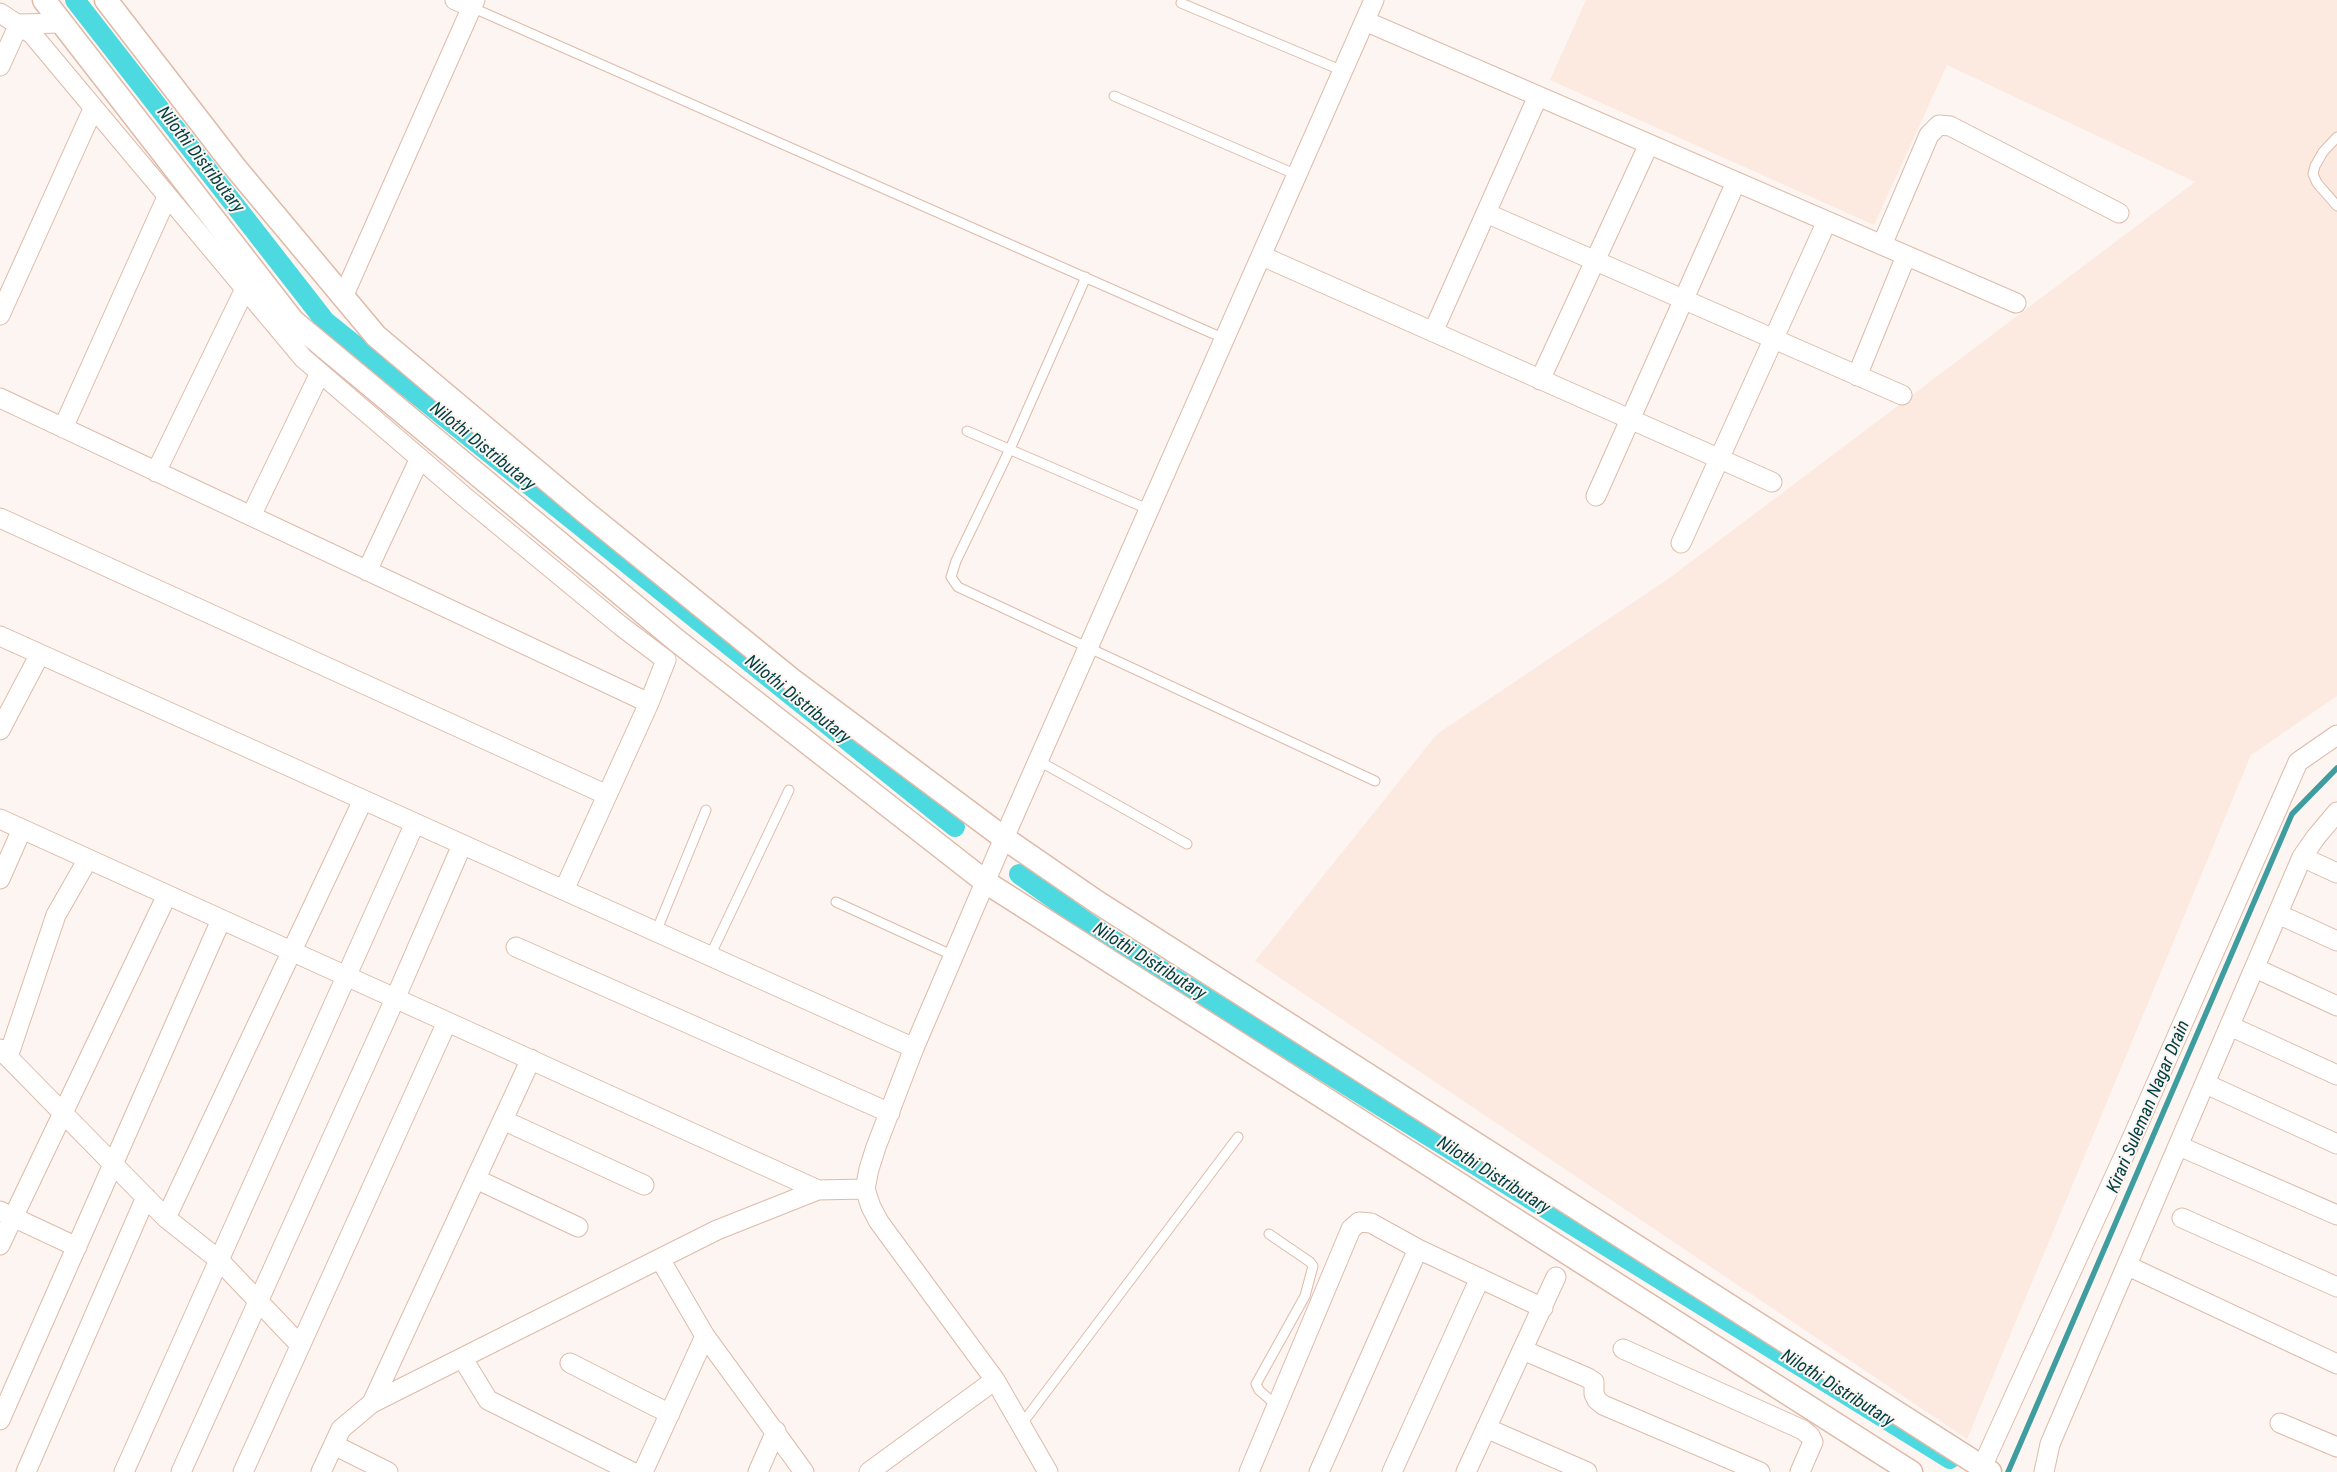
<!DOCTYPE html>
<html>
<head>
<meta charset="utf-8">
<style>
  body { margin:0 }
  canvas { display:block; background:#fdf5f1 }
</style>
</head>
<body>
<canvas width="2337" height="1472"></canvas>
<script>
const g = document.querySelector('canvas').getContext('2d');
g.lineJoin = 'round';
function fillPath(path, color) { g.fillStyle = color; g.fill(path, 'evenodd'); }
const toPath = rows => new Path2D(rows.map(r => 'M' + r).join(''));
function trace(path, color, width, dash) { g.strokeStyle = color; g.lineWidth = width; g.lineCap = dash ? 'butt' : 'round'; g.setLineDash(dash || []); g.stroke(path); }
function write(font, color, halo, rows, align = 'center') {
  g.font = font + ' "Roboto Condensed",sans-serif'; g.lineWidth = 4; g.setLineDash([]); g.textBaseline = 'middle'; g.strokeStyle = halo; g.fillStyle = color; for (const [text, x, y, turn = 0] of rows) {
    g.save(); g.translate(x, y); g.rotate((+turn || 0) * Math.PI / 180); g.textAlign = isNaN(turn) ? turn : align; if (halo) g.strokeText(text, 0, 0); g.fillText(text, 0, 0); g.restore();
  }
}
const built = toPath([
  [1586,0,2337,0,2337,696,2251,755,1967,1439,1255,961,1437,734,1668,579,2195,182,1947,65,1874,225,1550,80]
]);
const stream = toPath([
  [2008,1472,2292,814,2337,768]
]);
const canal = toPath([
  [75,0,325,321,955,827],
  [1019,874,1106,936,1950,1459]
]);
const service = toPath([
  [1181,3,1343,71],
  [471,7,1225,339],
  [1114,96,1297,175],
  [2337,137,2323,152,2315,166,2313,174,2317,183,2337,206],
  [1086,277,1010,449,956,561,951,577,958,587,1375,781],
  [967,431,1150,510],
  [1039,761,1187,844],
  [836,902,954,956],
  [656,932,706,810],
  [710,956,789,790],
  [1269,1234,1310,1262,1313,1266,1305,1296,1256,1384,1259,1390,1277,1406],
  [1021,1425,1238,1137]
]);
const minor = toPath([
  [455,0,471,7],
  [0,13,32,34,303,358,466,498,621,626,666,660,649,703,564,890],
  [1365,21,2016,303],
  [0,66,19,24,61,23],
  [1486,213,1902,395],
  [1882,245,1929,135,1939,125,1950,126,2119,213],
  [1262,256,1772,482],
  [343,297,475,0],
  [0,315,93,109],
  [1433,332,1538,96],
  [1857,376,1906,256],
  [1540,380,1649,144],
  [0,398,649,703],
  [63,428,167,197],
  [156,472,245,289],
  [1596,496,1736,182],
  [251,516,320,373],
  [0,518,607,795],
  [1681,543,1827,221],
  [367,571,420,458],
  [0,636,914,1048],
  [0,730,40,654],
  [0,819,818,1190,865,1189],
  [2302,857,2337,873],
  [0,879,22,829],
  [2278,914,2337,941],
  [516,947,890,1113],
  [2255,968,2337,1006],
  [2230,1026,2337,1075],
  [0,1049,166,1218,219,1260,300,1345],
  [8,1057,56,915,88,859],
  [2206,1084,2337,1144],
  [503,1120,644,1185],
  [2179,1146,2337,1215],
  [476,1179,578,1227],
  [0,1211,77,1247],
  [166,1218,363,800],
  [2182,1218,2337,1287],
  [0,1245,167,895],
  [660,1259,705,1336,804,1472],
  [2128,1266,2337,1364],
  [1623,1349,1803,1430,1810,1436,1813,1442,1800,1472],
  [1523,1350,1588,1378,1594,1382,1594,1394,1597,1400,1603,1405,1760,1472],
  [463,1359,488,1400,632,1472],
  [570,1363,670,1414],
  [372,1403,531,1059],
  [0,1420,221,920],
  [2280,1423,2337,1447],
  [1486,1428,1587,1472],
  [334,1445,388,1472],
  [1982,1467,2133,1136,2298,762,2337,735],
  [26,1472,146,1197],
  [124,1472,415,823],
  [181,1472,395,999,462,845],
  [243,1472,447,1022],
  [321,1472,341,1429,372,1403,717,1230,818,1190],
  [643,1472,705,1336],
  [758,1472,776,1431],
  [869,1472,995,1380],
  [1048,1472,995,1380,879,1222,871,1207,865,1189,869,1169,876,1147,914,1048,1004,838,1374,0],
  [1249,1472,1351,1229,1359,1222,1371,1223,1418,1249,1543,1308],
  [1319,1472,1418,1249],
  [1392,1472,1480,1278],
  [1466,1472,1556,1277],
  [2044,1472,2050,1444,2302,857,2316,837,2337,812]
]);
const tertiary = toPath([
  [44,0,293,321,676,640,987,883,1911,1472],
  [106,0,234,166,376,336,584,511,791,679,1004,838,1097,902,1990,1472]
]);
const waterNames = [
  ["Nilothi Distributary",200,160,52],
  ["Nilothi Distributary",482,447,39],
  ["Nilothi Distributary",797,700,39],
  ["Nilothi Distributary",1149,962,32],
  ["Kirari Suleman Nagar Drain",2149,1107,-67],
  ["Nilothi Distributary",1493,1176,32],
  ["Nilothi Distributary",1837,1389,32]
];
fillPath(built, '#fceae1');
trace(stream, '#3f9da0', 5.5);
trace(canal, '#4dd9e0', 20);
trace(service, '#debaa8', 11);
trace(minor, '#debaa8', 21);
trace(tertiary, '#debaa8', 25);
trace(service, '#fff', 9);
trace(minor, '#fff', 19);
trace(tertiary, '#fff', 22);
write('italic 18px', '#004144', '#fdf5f1', waterNames);
</script>
</body>
</html>
